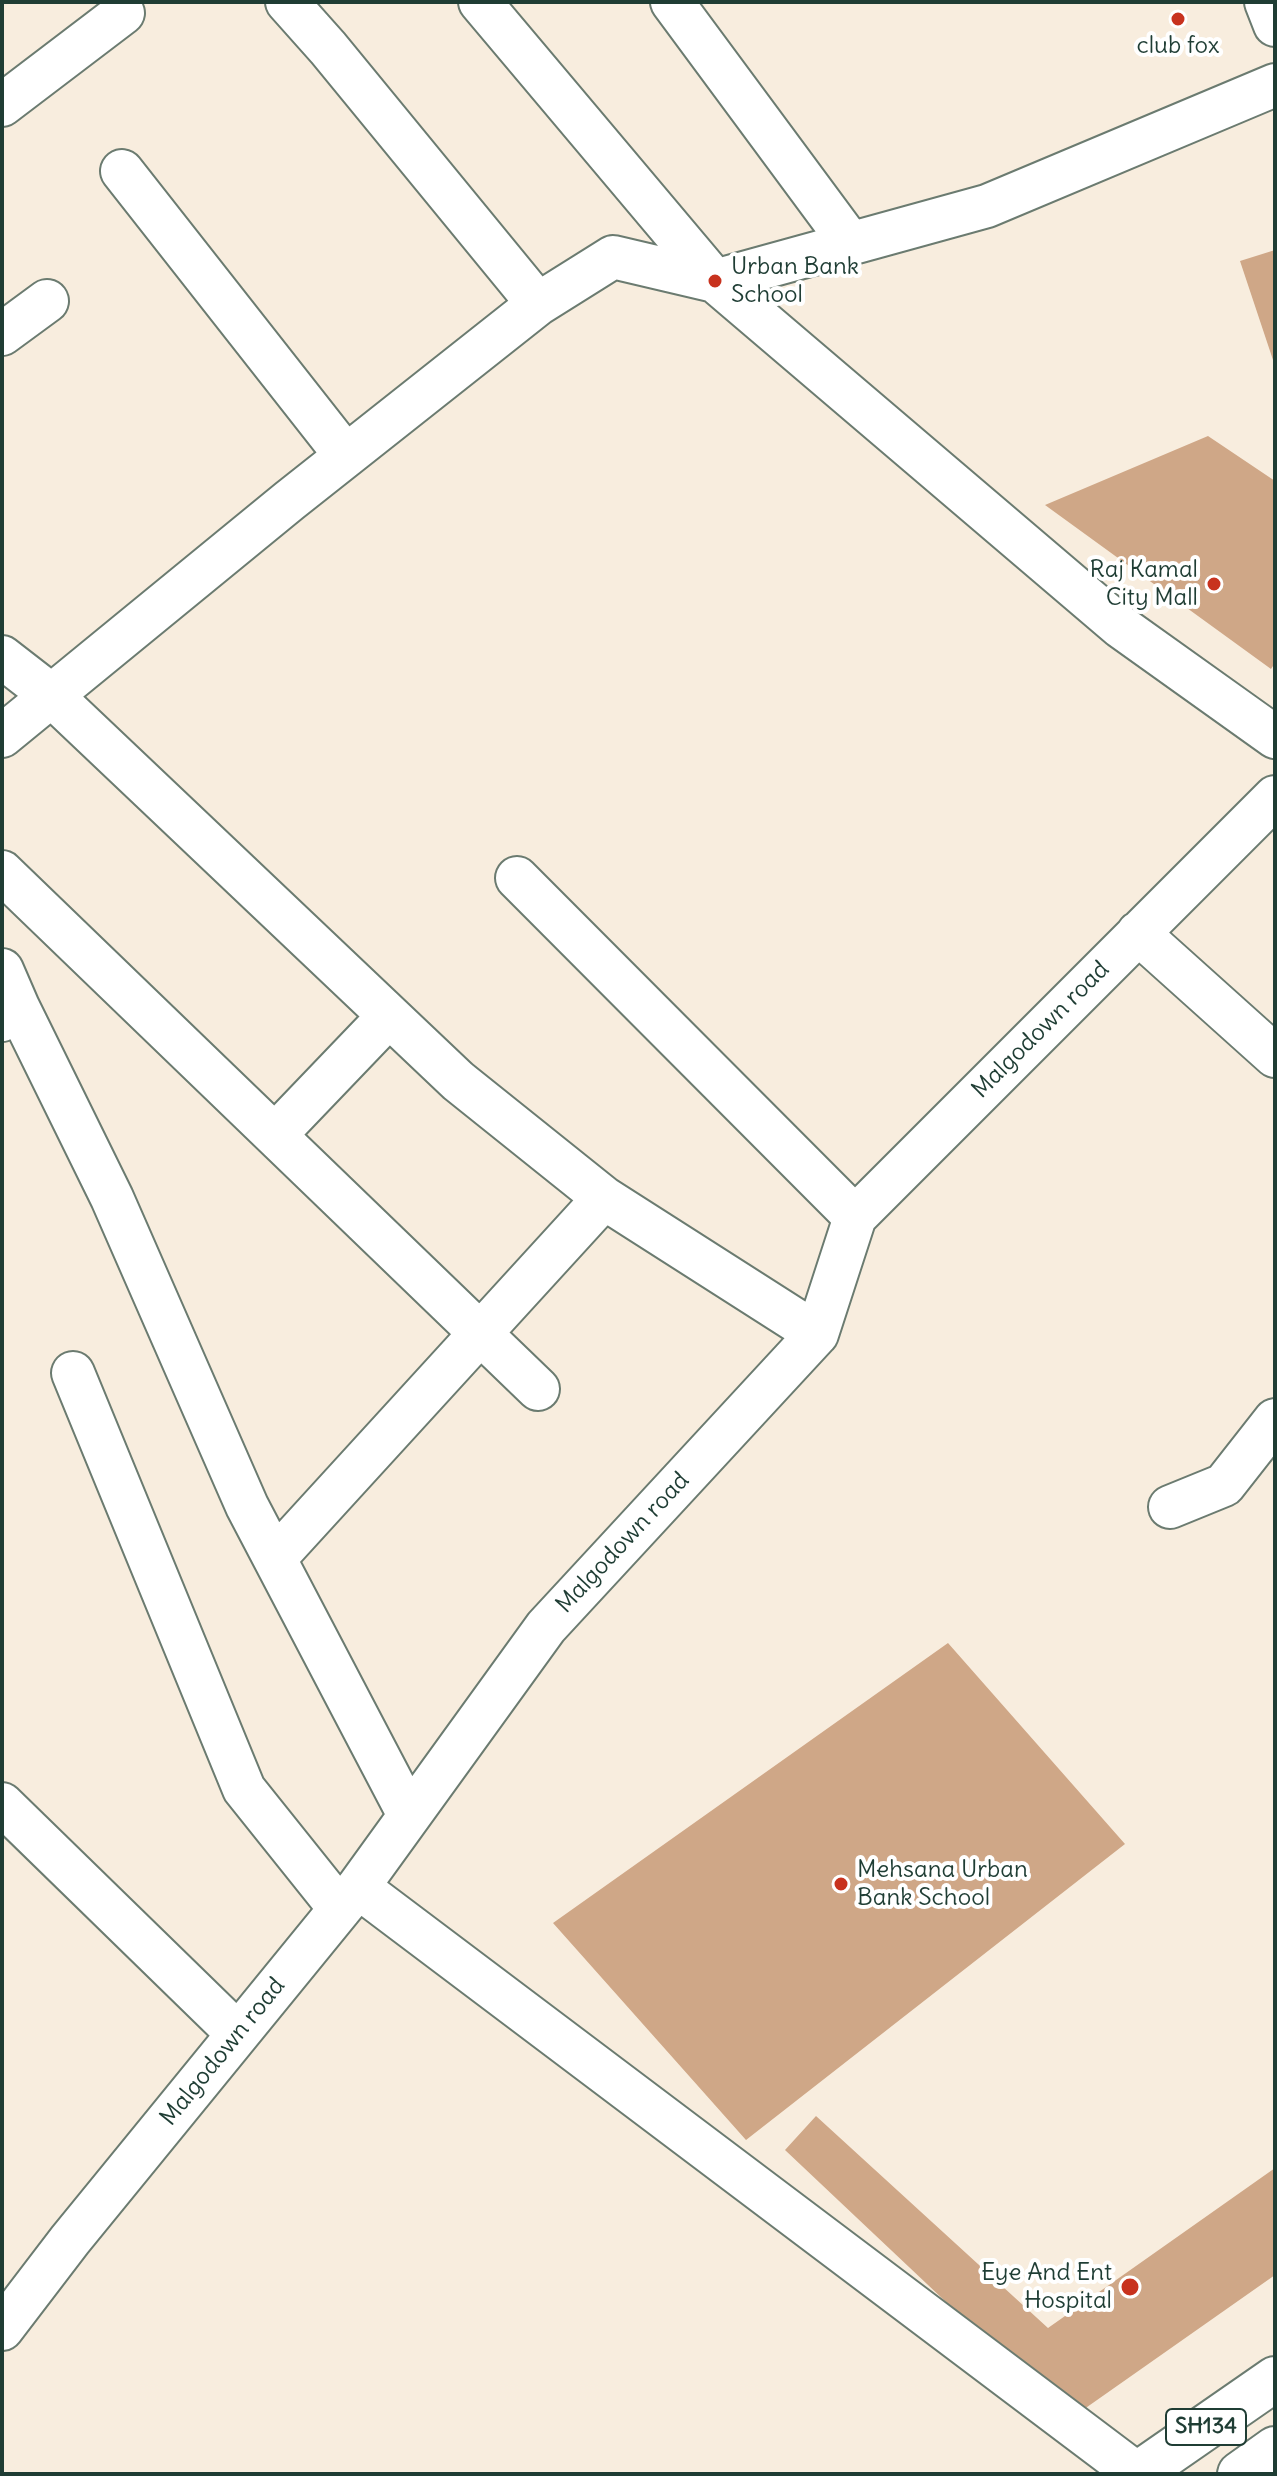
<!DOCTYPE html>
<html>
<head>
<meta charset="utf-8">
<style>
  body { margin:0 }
  #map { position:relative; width:1277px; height:2476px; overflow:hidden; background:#f8edde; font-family:Delius,sans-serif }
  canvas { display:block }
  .frame { position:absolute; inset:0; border:4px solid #1f3d34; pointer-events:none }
</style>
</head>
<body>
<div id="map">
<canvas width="1277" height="2476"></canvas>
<div class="frame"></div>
</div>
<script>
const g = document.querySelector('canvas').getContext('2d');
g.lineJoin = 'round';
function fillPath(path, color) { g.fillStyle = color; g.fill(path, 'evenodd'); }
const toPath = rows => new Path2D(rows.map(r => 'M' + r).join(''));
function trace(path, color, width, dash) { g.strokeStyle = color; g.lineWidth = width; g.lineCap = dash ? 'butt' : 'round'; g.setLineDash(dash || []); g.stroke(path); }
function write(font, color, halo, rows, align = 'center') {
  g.font = font + ' Delius,sans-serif'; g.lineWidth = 8; g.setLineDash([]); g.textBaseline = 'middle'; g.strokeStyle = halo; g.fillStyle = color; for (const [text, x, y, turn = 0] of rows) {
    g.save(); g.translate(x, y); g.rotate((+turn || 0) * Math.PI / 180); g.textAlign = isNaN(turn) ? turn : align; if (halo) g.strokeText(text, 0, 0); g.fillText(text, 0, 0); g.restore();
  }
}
const building = toPath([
  [1275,250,1275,363,1274,363,1240,261],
  [1208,436,1275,481,1275,663,1271,669,1045,505],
  [948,1643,1125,1844,746,2140,553,1923],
  [816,2116,1048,2328,1275,2168,1275,2275,1070,2419,785,2150]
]);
const minor = toPath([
  [287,2,328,48,538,304],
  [480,2,715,281,987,206,1275,85],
  [672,2,851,244],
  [1266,2,1275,25],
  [2,105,123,13],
  [122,171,346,456],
  [2,334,47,301],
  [2,657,51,695,458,1081,604,1198,817,1334],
  [2,736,289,501,538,304,613,257,715,281,1121,627,1275,737],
  [2,872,538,1389],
  [517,878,855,1217],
  [1138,933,1275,1056],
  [2,970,18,1007],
  [2,1020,18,1007,112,1198,247,1506,409,1815],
  [275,1135,389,1016],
  [73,1373,244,1789,340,1909],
  [1170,1507,1224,1485,1275,1420],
  [275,1558,604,1198],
  [2,1804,238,2034],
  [358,1887,1137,2474],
  [2,2329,70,2240,358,1887,546,1627,817,1334,855,1217,1275,797]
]);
const major = toPath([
  [1138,2474,1275,2379],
  [1240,2474,1275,2449]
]);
const markers = [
  [1178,19,8,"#c8321e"],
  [715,281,8,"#c8321e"],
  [1214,584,8,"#c8321e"],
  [841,1884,8,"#c8321e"],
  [1130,2287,10,"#c8321e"]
];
const shields = [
  [1206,2427,80]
];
const shieldNames = [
  ["SH134",1206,2427]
];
const poiNames = [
  ["club fox",1178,46,"center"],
  ["Urban Bank",731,267],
  ["School",731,295],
  ["Raj Kamal",1198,570,"right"],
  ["City Mall",1198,598,"right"],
  ["Mehsana Urban",857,1870],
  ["Bank School",857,1898],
  ["Eye And Ent",1112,2273,"right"],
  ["Hospital",1112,2301,"right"]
];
const streetNames = [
  ["Malgodown road",1041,1030,-45],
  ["Malgodown road",623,1543,-47],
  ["Malgodown road",223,2052,-51]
];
fillPath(building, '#cfa787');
trace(minor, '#6b7b70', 46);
trace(major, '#6b7b70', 48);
trace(minor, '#fff', 42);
trace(major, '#fff', 44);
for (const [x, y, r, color] of markers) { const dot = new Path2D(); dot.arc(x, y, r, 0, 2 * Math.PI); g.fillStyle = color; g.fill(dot); trace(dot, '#fff', 3); }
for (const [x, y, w] of shields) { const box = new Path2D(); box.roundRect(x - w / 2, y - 18, w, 36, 6); g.fillStyle = '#fff'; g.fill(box); trace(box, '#1f3d34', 2); }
write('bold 22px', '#1f3d34', null, shieldNames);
write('24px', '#1f3d34', '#fff', poiNames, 'left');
write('24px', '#1f3d34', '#fff', streetNames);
</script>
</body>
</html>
